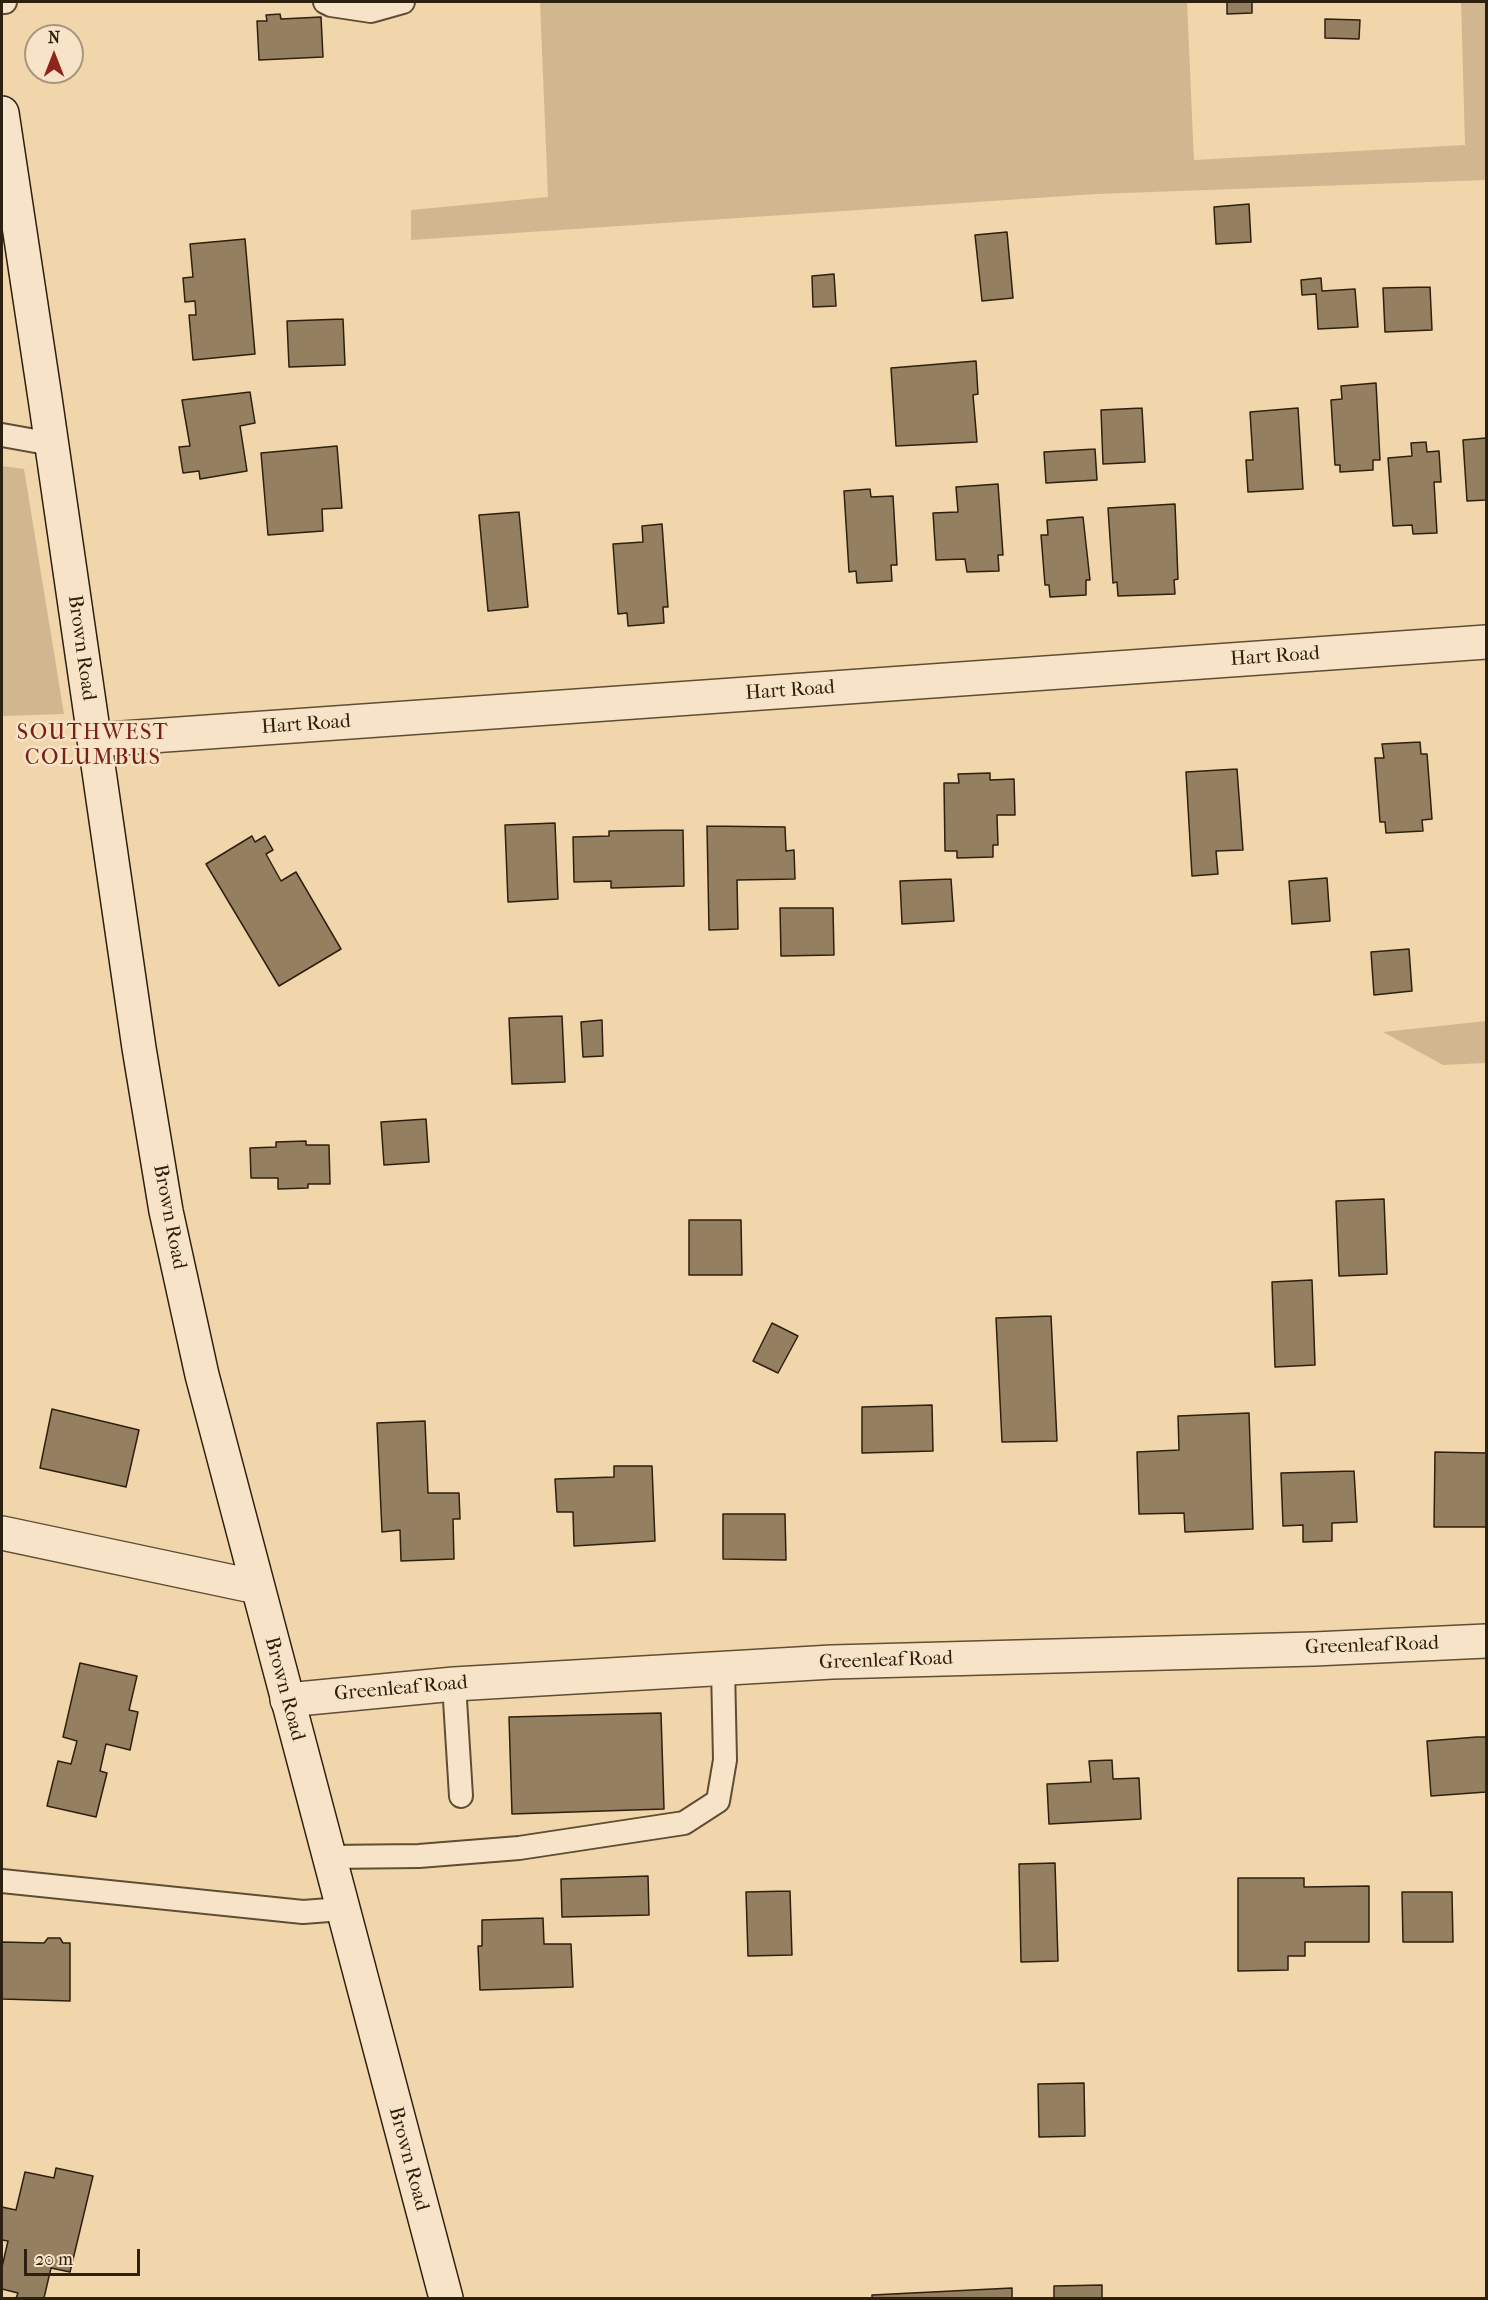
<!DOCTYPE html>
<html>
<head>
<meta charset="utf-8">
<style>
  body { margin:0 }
  #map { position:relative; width:1488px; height:2300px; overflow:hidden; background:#f2d6ab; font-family:"IM FELL French Canon",serif }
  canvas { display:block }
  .frame { position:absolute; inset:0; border:3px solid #2e200e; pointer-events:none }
  .north { position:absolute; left:24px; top:24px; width:60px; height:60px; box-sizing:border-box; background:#f7e4c8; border:2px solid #a7967e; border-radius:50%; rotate:0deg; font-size:16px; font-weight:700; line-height:24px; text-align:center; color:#2e200e }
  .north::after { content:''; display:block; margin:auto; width:21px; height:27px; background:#8f2418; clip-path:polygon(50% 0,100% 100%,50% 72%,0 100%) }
  .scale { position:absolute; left:24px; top:2249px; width:116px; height:27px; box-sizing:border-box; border:3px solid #2e200e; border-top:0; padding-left:8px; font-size:18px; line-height:21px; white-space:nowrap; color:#2e200e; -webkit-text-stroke:4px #f7e4c8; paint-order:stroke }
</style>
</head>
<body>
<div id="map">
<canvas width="1488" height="2300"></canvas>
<div class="frame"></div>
<div class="north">N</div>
<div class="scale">20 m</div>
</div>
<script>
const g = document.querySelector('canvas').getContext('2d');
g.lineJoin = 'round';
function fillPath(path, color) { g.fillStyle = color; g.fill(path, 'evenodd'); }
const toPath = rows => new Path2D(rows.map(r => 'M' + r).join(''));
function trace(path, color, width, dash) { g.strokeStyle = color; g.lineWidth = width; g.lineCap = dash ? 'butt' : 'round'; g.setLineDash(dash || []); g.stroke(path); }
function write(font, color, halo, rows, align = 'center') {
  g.font = font + ' "IM FELL French Canon",serif'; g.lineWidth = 5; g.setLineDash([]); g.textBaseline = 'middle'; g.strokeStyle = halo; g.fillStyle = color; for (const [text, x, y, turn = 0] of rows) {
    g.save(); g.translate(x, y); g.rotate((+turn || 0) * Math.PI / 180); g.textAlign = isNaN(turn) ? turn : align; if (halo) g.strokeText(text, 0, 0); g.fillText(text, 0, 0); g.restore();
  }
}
const green = toPath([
  [540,2,1187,2,1194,160,1465,145,1461,2,1486,2,1486,180,1096,194,411,240,411,210,548,197],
  [2,466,24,469,64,714,2,716],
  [1486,1021,1486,1063,1443,1065,1383,1032]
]);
const building = toPath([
  [1227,2,1252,2,1252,13,1227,14,1227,2],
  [280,14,281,19,321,17,323,57,259,60,257,21,267,21,266,15,280,14],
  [1325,19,1360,20,1359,39,1325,38,1325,19],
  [1249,204,1251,242,1216,244,1214,207,1249,204],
  [1007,232,1013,298,982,301,975,235,1007,232],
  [245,239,255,354,193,360,189,315,196,315,195,301,185,302,183,278,193,277,190,244,245,239],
  [834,274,836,306,813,307,812,276,834,274],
  [1321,278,1322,291,1355,289,1358,327,1318,329,1316,294,1302,295,1301,280,1321,278],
  [1430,287,1432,330,1385,332,1383,288,1430,287],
  [343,319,345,365,289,367,287,321,343,319],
  [976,361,978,394,973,395,977,442,896,446,891,368,976,361],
  [1376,383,1380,460,1373,460,1373,470,1340,472,1340,465,1335,465,1331,400,1342,399,1341,386,1376,383],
  [250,392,255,423,240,426,247,471,200,479,199,471,183,473,179,447,190,446,182,400,250,392],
  [1142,408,1145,462,1103,464,1101,410,1142,408],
  [1298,408,1303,489,1248,492,1246,460,1253,460,1250,412,1298,408],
  [1486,438,1486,500,1467,501,1463,440,1486,438],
  [1426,442,1427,452,1439,451,1441,482,1434,482,1437,533,1413,534,1412,525,1393,526,1388,458,1412,456,1411,443,1426,442],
  [337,446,342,508,322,509,323,531,268,535,261,453,337,446],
  [1095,449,1097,480,1046,483,1044,452,1095,449],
  [998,484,1003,555,998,555,999,571,967,572,965,559,936,560,933,513,958,512,956,487,998,484],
  [870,489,871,497,893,496,897,565,891,565,892,581,857,583,856,571,849,572,844,491,870,489],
  [1175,504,1178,579,1174,580,1175,594,1118,596,1117,582,1113,583,1108,508,1175,504],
  [519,512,528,607,488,611,479,515,519,512],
  [1083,517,1090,580,1086,580,1086,595,1050,597,1049,585,1045,585,1041,535,1048,535,1047,520,1083,517],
  [662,524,668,607,663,607,664,623,628,626,627,613,618,614,613,544,643,542,642,526,662,524],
  [1420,742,1421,754,1427,754,1432,819,1422,820,1423,831,1386,833,1385,822,1380,822,1375,758,1384,758,1382,744,1420,742],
  [1237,769,1243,850,1216,851,1218,874,1192,876,1186,772,1237,769],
  [990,773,990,780,1014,779,1015,815,997,815,998,845,993,845,993,857,957,858,957,851,945,851,944,783,959,783,958,774,990,773],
  [555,823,558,899,508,902,505,825,555,823],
  [707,826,785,827,786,851,794,850,795,879,737,880,738,929,709,930,707,826],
  [683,830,684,886,611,888,611,881,574,882,573,837,609,836,609,831,683,830],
  [252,836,255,842,265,836,273,850,266,854,281,881,296,872,341,949,279,986,206,864,252,836],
  [1327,878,1330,921,1292,924,1289,881,1327,878],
  [951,879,954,921,902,924,900,881,951,879],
  [780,908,833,908,834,955,781,956,780,908],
  [1409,949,1412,991,1374,995,1371,952,1409,949],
  [562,1016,565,1082,512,1084,509,1018,562,1016],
  [602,1020,603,1056,583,1057,581,1022,602,1020],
  [426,1119,429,1162,384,1165,381,1122,426,1119],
  [306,1141,306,1145,329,1145,330,1184,308,1184,308,1188,278,1189,278,1178,251,1178,250,1148,276,1147,276,1142,306,1141],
  [1384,1199,1387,1274,1339,1276,1336,1201,1384,1199],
  [689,1220,741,1220,742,1275,689,1275,689,1220],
  [1312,1280,1315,1365,1275,1367,1272,1282,1312,1280],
  [1051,1316,1057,1441,1002,1442,996,1318,1051,1316],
  [772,1323,798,1336,778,1373,753,1361,772,1323],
  [932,1405,933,1451,862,1453,862,1407,932,1405],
  [52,1409,139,1430,126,1487,40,1468,52,1409],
  [1249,1413,1253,1529,1185,1532,1184,1513,1139,1514,1137,1452,1179,1450,1178,1416,1249,1413],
  [425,1421,428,1493,459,1493,460,1519,453,1519,454,1559,401,1561,400,1530,382,1532,377,1423,425,1421],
  [1435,1452,1486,1453,1486,1527,1434,1527,1435,1452],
  [614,1466,652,1466,655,1541,574,1546,573,1512,557,1512,555,1479,614,1477,614,1466],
  [1354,1471,1357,1522,1332,1523,1332,1541,1303,1542,1303,1525,1283,1526,1281,1473,1354,1471],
  [723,1514,785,1514,786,1560,723,1559,723,1514],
  [80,1663,137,1676,129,1710,138,1712,130,1750,106,1744,100,1771,107,1773,96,1817,47,1806,58,1761,71,1764,77,1741,63,1737,80,1663],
  [661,1713,664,1809,512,1814,509,1717,661,1713],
  [1477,1737,1486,1737,1486,1792,1431,1796,1427,1741,1477,1737],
  [1112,1760,1113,1779,1139,1778,1141,1819,1049,1824,1047,1784,1091,1782,1089,1761,1112,1760],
  [1055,1863,1058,1961,1021,1962,1019,1864,1055,1863],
  [648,1876,649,1915,562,1917,561,1879,648,1876],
  [1238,1878,1304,1878,1304,1887,1369,1886,1369,1942,1305,1942,1305,1956,1288,1956,1288,1970,1238,1971,1238,1878],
  [790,1891,792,1955,748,1956,746,1892,790,1891],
  [1402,1892,1452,1892,1453,1942,1403,1942,1402,1892],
  [543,1918,544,1944,571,1944,573,1987,480,1990,478,1946,482,1946,482,1920,543,1918],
  [48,1938,60,1938,63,1943,70,1943,70,2001,2,1999,2,1942,44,1943,48,1938],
  [1084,2083,1085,2136,1039,2137,1038,2084,1084,2083],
  [56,2168,93,2176,70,2272,51,2268,44,2298,16,2298,18,2293,2,2289,2,2267,8,2241,2,2240,2,2207,16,2210,25,2172,54,2178,56,2168],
  [1102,2285,1102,2298,1054,2298,1054,2286,1102,2285],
  [1012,2288,1012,2298,872,2298,872,2295,1012,2288]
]);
const service = toPath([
  [2,2,5,2],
  [325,2,331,5,371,11,403,2],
  [2,435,52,444],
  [454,1684,461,1796],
  [328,1857,419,1856,519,1848,684,1823,718,1801,725,1760,723,1668],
  [2,1881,303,1912,342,1909]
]);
const minor = toPath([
  [2,1533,257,1587],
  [287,1700,454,1684,832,1662,1314,1649,1486,1641]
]);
const tertiary = toPath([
  [94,740,1486,642]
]);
const secondary = toPath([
  [2,113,45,398,139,1048,166,1211,202,1375,446,2298]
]);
const streetNames = [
  ["Brown Road",81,648,82],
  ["Hart Road",1275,657,-4],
  ["Hart Road",790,691,-4],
  ["Hart Road",306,725,-4],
  ["Brown Road",169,1217,79],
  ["Greenleaf Road",1372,1646,-2],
  ["Greenleaf Road",886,1661,-2],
  ["Brown Road",284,1689,75],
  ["Greenleaf Road",401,1689,-5],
  ["Brown Road",408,2159,75]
];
const quarterNames = [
  ["SOUTHWEST",93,734],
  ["COLUMBUS",93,759]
];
fillPath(green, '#d1b790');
fillPath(building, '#947f60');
trace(building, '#2e200e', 1.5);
trace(service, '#5f4e35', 26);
trace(minor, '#5f4e35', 36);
trace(tertiary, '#5f4e35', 36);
trace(secondary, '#2e200e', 36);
trace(service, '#f7e4c8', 22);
trace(minor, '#f7e4c8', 33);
trace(tertiary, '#f7e4c8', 33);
trace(secondary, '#f7e4c8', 33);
write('20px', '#2e200e', '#f7e4c8', streetNames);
g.letterSpacing = '1.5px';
write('22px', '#7a1f14', '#f7e4c8', quarterNames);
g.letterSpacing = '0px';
</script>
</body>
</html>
